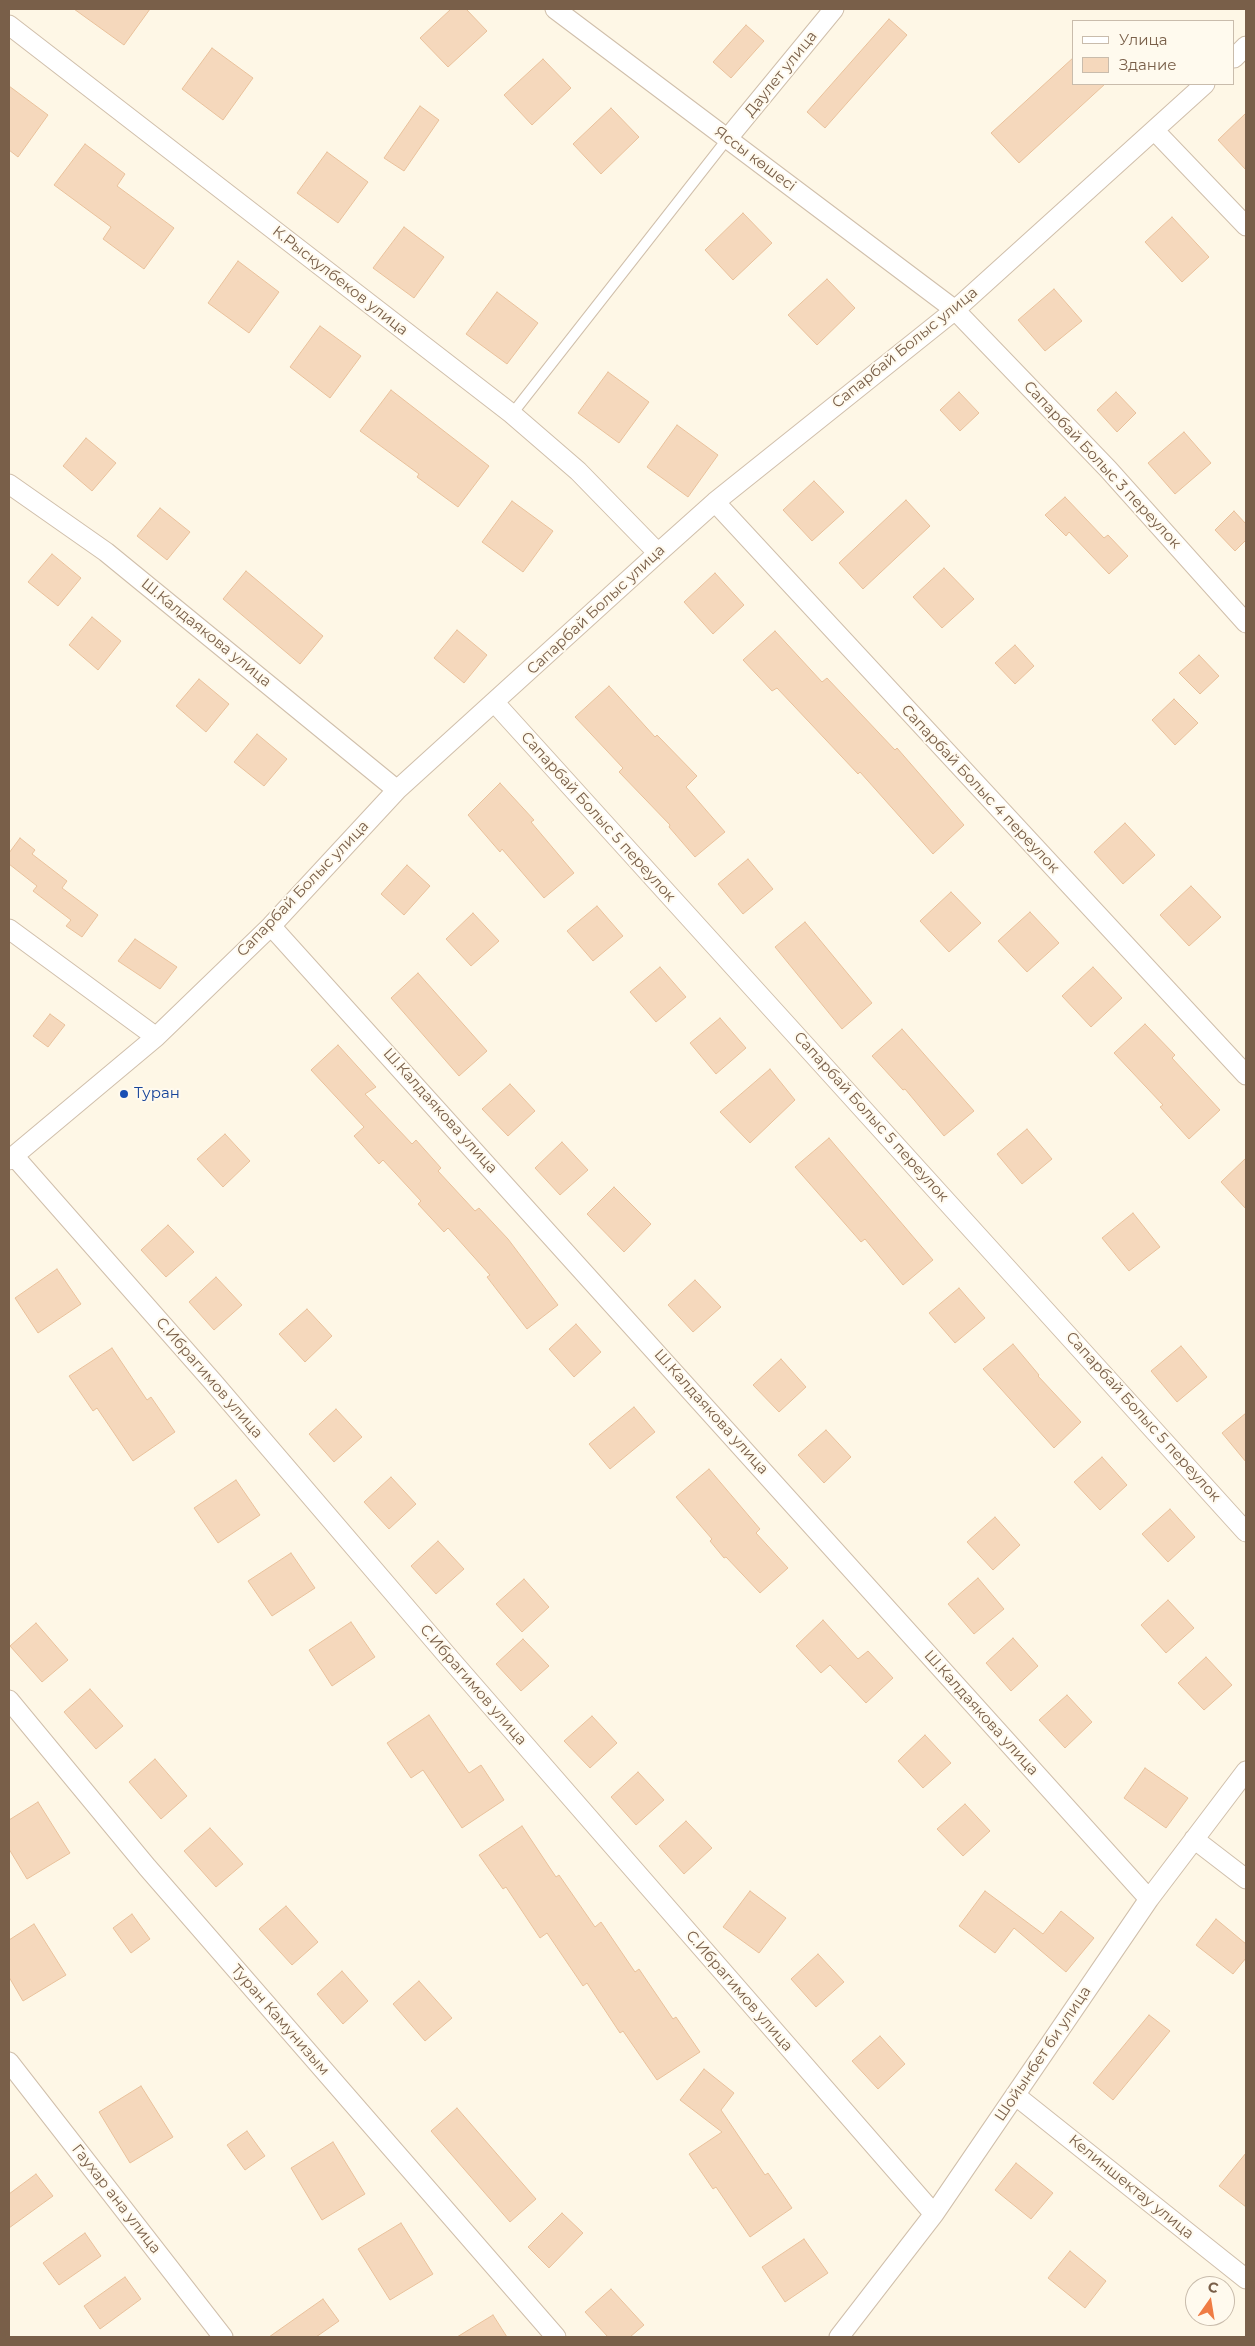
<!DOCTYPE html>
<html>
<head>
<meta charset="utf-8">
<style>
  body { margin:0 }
  #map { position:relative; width:1255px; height:2346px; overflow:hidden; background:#fef7e6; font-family:Montserrat,sans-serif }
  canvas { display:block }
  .frame { position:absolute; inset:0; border:10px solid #795f49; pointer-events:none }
  .legend { position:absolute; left:1072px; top:20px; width:162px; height:65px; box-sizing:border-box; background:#fffaee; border:1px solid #c9bcac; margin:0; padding:6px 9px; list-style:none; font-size:15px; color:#795f49 }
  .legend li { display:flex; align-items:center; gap:10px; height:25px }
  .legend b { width:25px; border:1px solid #c9bcac }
  .north { position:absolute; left:1185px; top:2276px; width:50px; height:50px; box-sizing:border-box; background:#fffaee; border:1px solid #c9bcac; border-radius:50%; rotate:13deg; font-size:14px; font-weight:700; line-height:20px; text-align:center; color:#795f49 }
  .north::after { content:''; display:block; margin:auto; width:18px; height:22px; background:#ef7c44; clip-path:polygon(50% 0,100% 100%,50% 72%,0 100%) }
</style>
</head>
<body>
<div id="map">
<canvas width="1255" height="2346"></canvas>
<div class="frame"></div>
<ul class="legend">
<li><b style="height:6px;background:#fff"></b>Улица</li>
<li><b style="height:14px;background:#f5d8bc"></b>Здание</li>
</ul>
<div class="north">С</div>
</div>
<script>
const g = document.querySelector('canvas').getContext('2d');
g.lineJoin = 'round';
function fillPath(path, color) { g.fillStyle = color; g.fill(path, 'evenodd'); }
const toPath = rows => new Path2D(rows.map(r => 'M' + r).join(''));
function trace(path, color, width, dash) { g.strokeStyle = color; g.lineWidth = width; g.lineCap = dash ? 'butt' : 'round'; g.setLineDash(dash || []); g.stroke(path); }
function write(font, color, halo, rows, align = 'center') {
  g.font = font + ' Montserrat,sans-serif'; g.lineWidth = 4; g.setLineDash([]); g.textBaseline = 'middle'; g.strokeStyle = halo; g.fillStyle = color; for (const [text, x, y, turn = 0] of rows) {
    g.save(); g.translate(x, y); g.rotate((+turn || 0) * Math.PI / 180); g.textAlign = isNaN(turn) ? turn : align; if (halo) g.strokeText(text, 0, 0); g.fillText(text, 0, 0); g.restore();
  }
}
const building = toPath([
  [74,9,150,9,124,45,74,9],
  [451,9,466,9,487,31,448,67,420,38,451,9],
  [889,19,907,35,825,128,807,112,889,19],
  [746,25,764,41,731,78,713,62,746,25],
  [212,48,253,78,223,120,182,89,212,48],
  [1074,57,1074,84,1105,84,1019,163,991,133,1074,57],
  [543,59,571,88,532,125,504,95,543,59],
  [9,86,48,115,18,157,9,150,9,86],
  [420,106,439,120,404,171,384,158,420,106],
  [611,108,639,137,601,174,573,144,611,108],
  [1246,113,1246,170,1218,140,1246,113],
  [85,144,125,174,117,186,174,228,144,269,103,239,111,227,54,185,85,144],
  [327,152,368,182,338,223,297,193,327,152],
  [743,213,772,243,733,280,705,250,743,213],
  [1172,217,1209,257,1182,282,1145,242,1172,217],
  [404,227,444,257,414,298,373,268,404,227],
  [238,261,279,292,249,333,208,303,238,261],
  [827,279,855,308,817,345,788,315,827,279],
  [1054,289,1082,321,1045,351,1018,320,1054,289],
  [497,292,538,323,507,364,466,334,497,292],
  [320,326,361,356,330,398,290,367,320,326],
  [608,372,649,402,619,443,578,413,608,372],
  [391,390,489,466,458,507,417,477,419,474,360,431,391,390],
  [959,392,979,413,960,431,940,410,959,392],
  [1116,392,1136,413,1117,432,1097,410,1116,392],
  [677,425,718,455,688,497,647,467,677,425],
  [1184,432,1211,463,1175,494,1148,463,1184,432],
  [86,438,116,463,92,491,63,466,86,438],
  [814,481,844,512,812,541,783,510,814,481],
  [1065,497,1104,538,1108,535,1128,556,1109,574,1069,532,1066,536,1045,515,1065,497],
  [906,500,930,526,863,589,839,563,906,500],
  [512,501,553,531,523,572,482,542,512,501],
  [160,508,190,532,167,560,137,536,160,508],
  [1234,511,1246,524,1246,540,1235,551,1215,530,1234,511],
  [52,554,81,578,58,606,28,582,52,554],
  [944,568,974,599,942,628,913,597,944,568],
  [246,571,323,636,300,664,223,599,246,571],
  [715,573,744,605,713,634,684,602,715,573],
  [92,617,121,641,98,670,69,645,92,617],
  [457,630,487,655,464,683,434,658,457,630],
  [775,631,822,682,827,678,895,750,897,748,964,825,933,854,860,772,858,774,777,688,772,691,743,660,775,631],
  [1015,645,1034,666,1015,684,995,663,1015,645],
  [1199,655,1219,676,1200,694,1179,673,1199,655],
  [199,679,229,704,206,732,176,706,199,679],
  [609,686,655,737,657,735,697,776,686,787,725,832,695,857,669,827,670,825,619,772,623,768,575,717,609,686],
  [1174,699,1198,723,1175,745,1152,720,1174,699],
  [257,734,287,759,264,786,234,762,257,734],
  [500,783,534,820,531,822,574,873,544,898,502,849,500,852,468,815,500,783],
  [1125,823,1155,855,1123,884,1094,852,1125,823],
  [20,838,35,850,32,854,67,881,62,888,98,915,82,937,66,926,71,920,33,891,37,886,9,864,9,853,20,838],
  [748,859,773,889,743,914,718,884,748,859],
  [407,865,430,886,404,915,381,894,407,865],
  [1191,886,1221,917,1189,946,1160,915,1191,886],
  [951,892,981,923,949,952,920,921,951,892],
  [597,906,623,936,593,961,567,931,597,906],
  [1030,912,1059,943,1027,972,998,941,1030,912],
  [473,913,499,941,471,966,446,939,473,913],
  [805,922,872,1003,842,1029,775,947,805,922],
  [135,939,177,967,160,989,118,961,135,939],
  [660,967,686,997,656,1022,630,992,660,967],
  [1093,967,1122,998,1091,1027,1062,996,1093,967],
  [418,973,487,1051,459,1076,391,998,418,973],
  [50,1014,65,1025,48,1047,33,1036,50,1014],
  [720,1018,746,1048,716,1074,690,1043,720,1018],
  [1145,1024,1175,1055,1172,1058,1220,1110,1189,1139,1160,1107,1163,1105,1114,1053,1145,1024],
  [902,1029,974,1111,944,1136,905,1089,903,1090,872,1056,902,1029],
  [338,1045,376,1087,365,1094,412,1144,416,1140,441,1168,438,1171,475,1211,479,1208,508,1239,558,1305,527,1329,487,1277,490,1275,448,1228,444,1232,418,1204,421,1201,383,1160,379,1164,354,1136,364,1127,311,1070,338,1045],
  [770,1069,795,1100,750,1143,720,1112,770,1069],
  [510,1084,535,1111,508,1136,482,1109,510,1084],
  [1027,1129,1052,1159,1022,1184,997,1154,1027,1129],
  [225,1134,250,1161,223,1187,197,1159,225,1134],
  [829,1138,933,1260,903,1285,865,1239,861,1242,795,1167,829,1138],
  [562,1142,588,1170,560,1195,535,1168,562,1142],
  [1246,1158,1246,1209,1221,1182,1246,1158],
  [614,1187,651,1224,624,1252,587,1214,614,1187],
  [1133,1213,1160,1247,1129,1271,1102,1238,1133,1213],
  [168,1225,194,1252,166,1277,141,1250,168,1225],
  [57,1269,81,1304,38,1333,15,1298,57,1269],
  [216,1277,242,1305,214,1330,189,1302,216,1277],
  [695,1280,721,1307,693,1332,668,1305,695,1280],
  [959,1288,985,1318,955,1343,929,1313,959,1288],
  [307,1309,332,1336,305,1362,279,1334,307,1309],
  [576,1324,601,1352,574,1377,549,1349,576,1324],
  [1013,1344,1039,1375,1038,1376,1081,1422,1054,1448,983,1369,1013,1344],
  [1181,1346,1207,1377,1177,1402,1151,1371,1181,1346],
  [112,1348,147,1400,151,1397,175,1432,133,1461,97,1408,93,1411,69,1376,112,1348],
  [781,1359,806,1387,779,1412,753,1385,781,1359],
  [634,1407,655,1432,610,1469,589,1444,634,1407],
  [336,1409,362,1437,334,1462,309,1434,336,1409],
  [1246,1413,1246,1462,1222,1433,1246,1413],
  [826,1430,851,1457,824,1483,798,1455,826,1430],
  [1102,1457,1127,1485,1100,1510,1074,1482,1102,1457],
  [709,1469,760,1529,756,1533,788,1568,760,1593,726,1557,724,1558,710,1541,712,1539,676,1497,709,1469],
  [391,1477,416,1504,389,1529,364,1502,391,1477],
  [236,1480,260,1515,218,1543,194,1508,236,1480],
  [1170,1509,1195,1537,1168,1562,1142,1534,1170,1509],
  [995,1517,1020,1545,993,1570,967,1542,995,1517],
  [438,1541,464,1569,436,1594,411,1566,438,1541],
  [291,1553,315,1588,272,1616,248,1581,291,1553],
  [978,1578,1004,1609,974,1634,948,1604,978,1578],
  [524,1579,549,1607,522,1632,496,1604,524,1579],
  [1168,1600,1194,1628,1166,1653,1141,1625,1168,1600],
  [823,1620,858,1659,868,1651,893,1678,866,1703,830,1665,821,1673,796,1646,823,1620],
  [351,1622,375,1657,332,1686,309,1650,351,1622],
  [36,1623,68,1660,42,1682,10,1646,36,1623],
  [1013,1638,1038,1666,1011,1691,986,1663,1013,1638],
  [523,1639,549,1666,521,1691,496,1664,523,1639],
  [1206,1657,1232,1685,1204,1710,1178,1683,1206,1657],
  [90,1689,123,1726,96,1749,64,1712,90,1689],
  [1067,1695,1092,1722,1065,1748,1039,1720,1067,1695],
  [429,1715,469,1773,481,1765,504,1800,462,1828,423,1770,411,1778,387,1743,429,1715],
  [592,1716,617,1743,590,1768,564,1741,592,1716],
  [925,1735,951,1763,923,1788,898,1761,925,1735],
  [155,1759,187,1796,161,1819,129,1782,155,1759],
  [1145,1768,1188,1798,1166,1828,1124,1798,1145,1768],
  [638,1772,664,1800,636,1825,611,1797,638,1772],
  [38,1802,70,1853,27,1879,9,1849,9,1820,38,1802],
  [965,1804,990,1831,963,1856,937,1829,965,1804],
  [686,1821,712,1848,684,1874,659,1846,686,1821],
  [522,1826,556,1877,559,1875,595,1927,601,1922,635,1972,639,1969,673,2019,676,2017,700,2052,657,2080,623,2031,620,2033,587,1983,583,1986,547,1933,540,1938,506,1887,503,1889,479,1855,522,1826],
  [210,1828,243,1864,216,1887,184,1851,210,1828],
  [750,1891,786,1918,759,1953,723,1927,750,1891],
  [985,1891,1043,1934,1061,1911,1094,1938,1066,1972,1014,1928,995,1953,959,1926,985,1891],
  [286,1906,318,1942,292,1965,259,1929,286,1906],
  [132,1914,150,1939,131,1953,113,1928,132,1914],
  [1216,1919,1246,1944,1246,1958,1233,1974,1196,1945,1216,1919],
  [34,1924,66,1975,23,2001,9,1977,9,1940,34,1924],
  [818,1954,844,1982,816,2007,791,1979,818,1954],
  [342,1971,368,2001,343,2024,317,1994,342,1971],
  [419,1981,452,2018,425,2041,393,2004,419,1981],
  [1149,2015,1170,2031,1113,2100,1093,2083,1149,2015],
  [880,2036,905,2064,878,2089,852,2061,880,2036],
  [704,2069,734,2093,721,2110,765,2175,768,2173,792,2208,750,2237,716,2187,713,2189,689,2154,722,2132,680,2100,704,2069],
  [141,2086,173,2137,130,2163,99,2112,141,2086],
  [457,2108,536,2199,510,2222,431,2131,457,2108],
  [247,2131,265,2156,245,2170,227,2145,247,2131],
  [333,2142,365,2194,322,2220,291,2168,333,2142],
  [1246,2153,1246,2207,1219,2186,1246,2153],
  [1016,2163,1053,2193,1031,2219,995,2190,1016,2163],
  [36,2174,53,2196,9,2228,9,2194,36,2174],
  [562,2213,583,2233,549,2268,528,2247,562,2213],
  [401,2223,433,2274,390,2300,358,2249,401,2223],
  [85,2233,101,2256,59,2285,43,2263,85,2233],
  [804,2239,828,2273,785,2302,762,2267,804,2239],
  [1070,2251,1106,2281,1085,2308,1048,2278,1070,2251],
  [125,2277,141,2299,100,2329,84,2306,125,2277],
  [611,2289,644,2325,630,2337,608,2337,585,2312,611,2289],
  [323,2299,339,2321,316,2337,269,2337,323,2299],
  [493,2315,507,2337,457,2337,493,2315]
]);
const lane = toPath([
  [512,414,728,138]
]);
const street = toPath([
  [555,9,955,310,1108,469,1246,623],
  [9,25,512,414,578,471,658,553],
  [1234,58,1246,46],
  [1154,130,1246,226],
  [728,138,834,9],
  [9,484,106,552,397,790],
  [715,502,1246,1075],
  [495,703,1246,1532],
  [271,926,1149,1899],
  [9,929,156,1037],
  [14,1156,213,1382,451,1660,934,2214],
  [9,1160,156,1037,271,926,397,790,658,553,715,502,955,310,1205,84],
  [9,1700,147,1867,556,2337],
  [1194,1839,1246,1879],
  [9,2062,223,2337],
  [1015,2095,1246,2279],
  [839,2337,934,2214,1149,1899,1246,1771]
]);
const markers = [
  [124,1094,5,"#1a4fb4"]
];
const streetNames = [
  ["Даулет улица",781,74,-51],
  ["Яссы көшесі",755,159,37],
  ["К.Рыскулбеков улица",340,281,38],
  ["Сапарбай Болыс улица",905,348,-39],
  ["Сапарбай Болыс 3 переулок",1102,465,47],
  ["Сапарбай Болыс улица",596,610,-43],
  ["Ш.Калдаякова улица",206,633,39],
  ["Сапарбай Болыс 4 переулок",980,789,47],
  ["Сапарбай Болыс 5 переулок",598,817,48],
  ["Сапарбай Болыс улица",303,889,-46],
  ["Ш.Калдаякова улица",440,1111,48],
  ["Сапарбай Болыс 5 переулок",871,1117,48],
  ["С.Ибрагимов улица",209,1378,49],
  ["Ш.Калдаякова улица",711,1412,48],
  ["Сапарбай Болыс 5 переулок",1143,1417,48],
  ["С.Ибрагимов улица",473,1685,49],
  ["Ш.Калдаякова улица",981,1713,48],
  ["С.Ибрагимов улица",739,1991,49],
  ["Туран Камунизым",280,2020,49],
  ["Шойынбет би улица",1043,2054,-56],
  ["Келиншектау улица",1131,2187,39],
  ["Гаухар ана улица",116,2199,52]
];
const transitNames = [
  ["Туран",134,1094]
];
fillPath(building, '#f5d8bc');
trace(building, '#e9c19b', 1);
trace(lane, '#d0bfab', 12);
trace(street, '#d0bfab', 21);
trace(lane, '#fff', 10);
trace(street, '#fff', 19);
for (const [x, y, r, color] of markers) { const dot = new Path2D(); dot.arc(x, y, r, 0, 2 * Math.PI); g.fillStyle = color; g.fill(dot); trace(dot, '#fffaee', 2); }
write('15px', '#795f49', '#fffaee', streetNames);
write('15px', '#164399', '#fffaee', transitNames, 'left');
</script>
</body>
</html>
